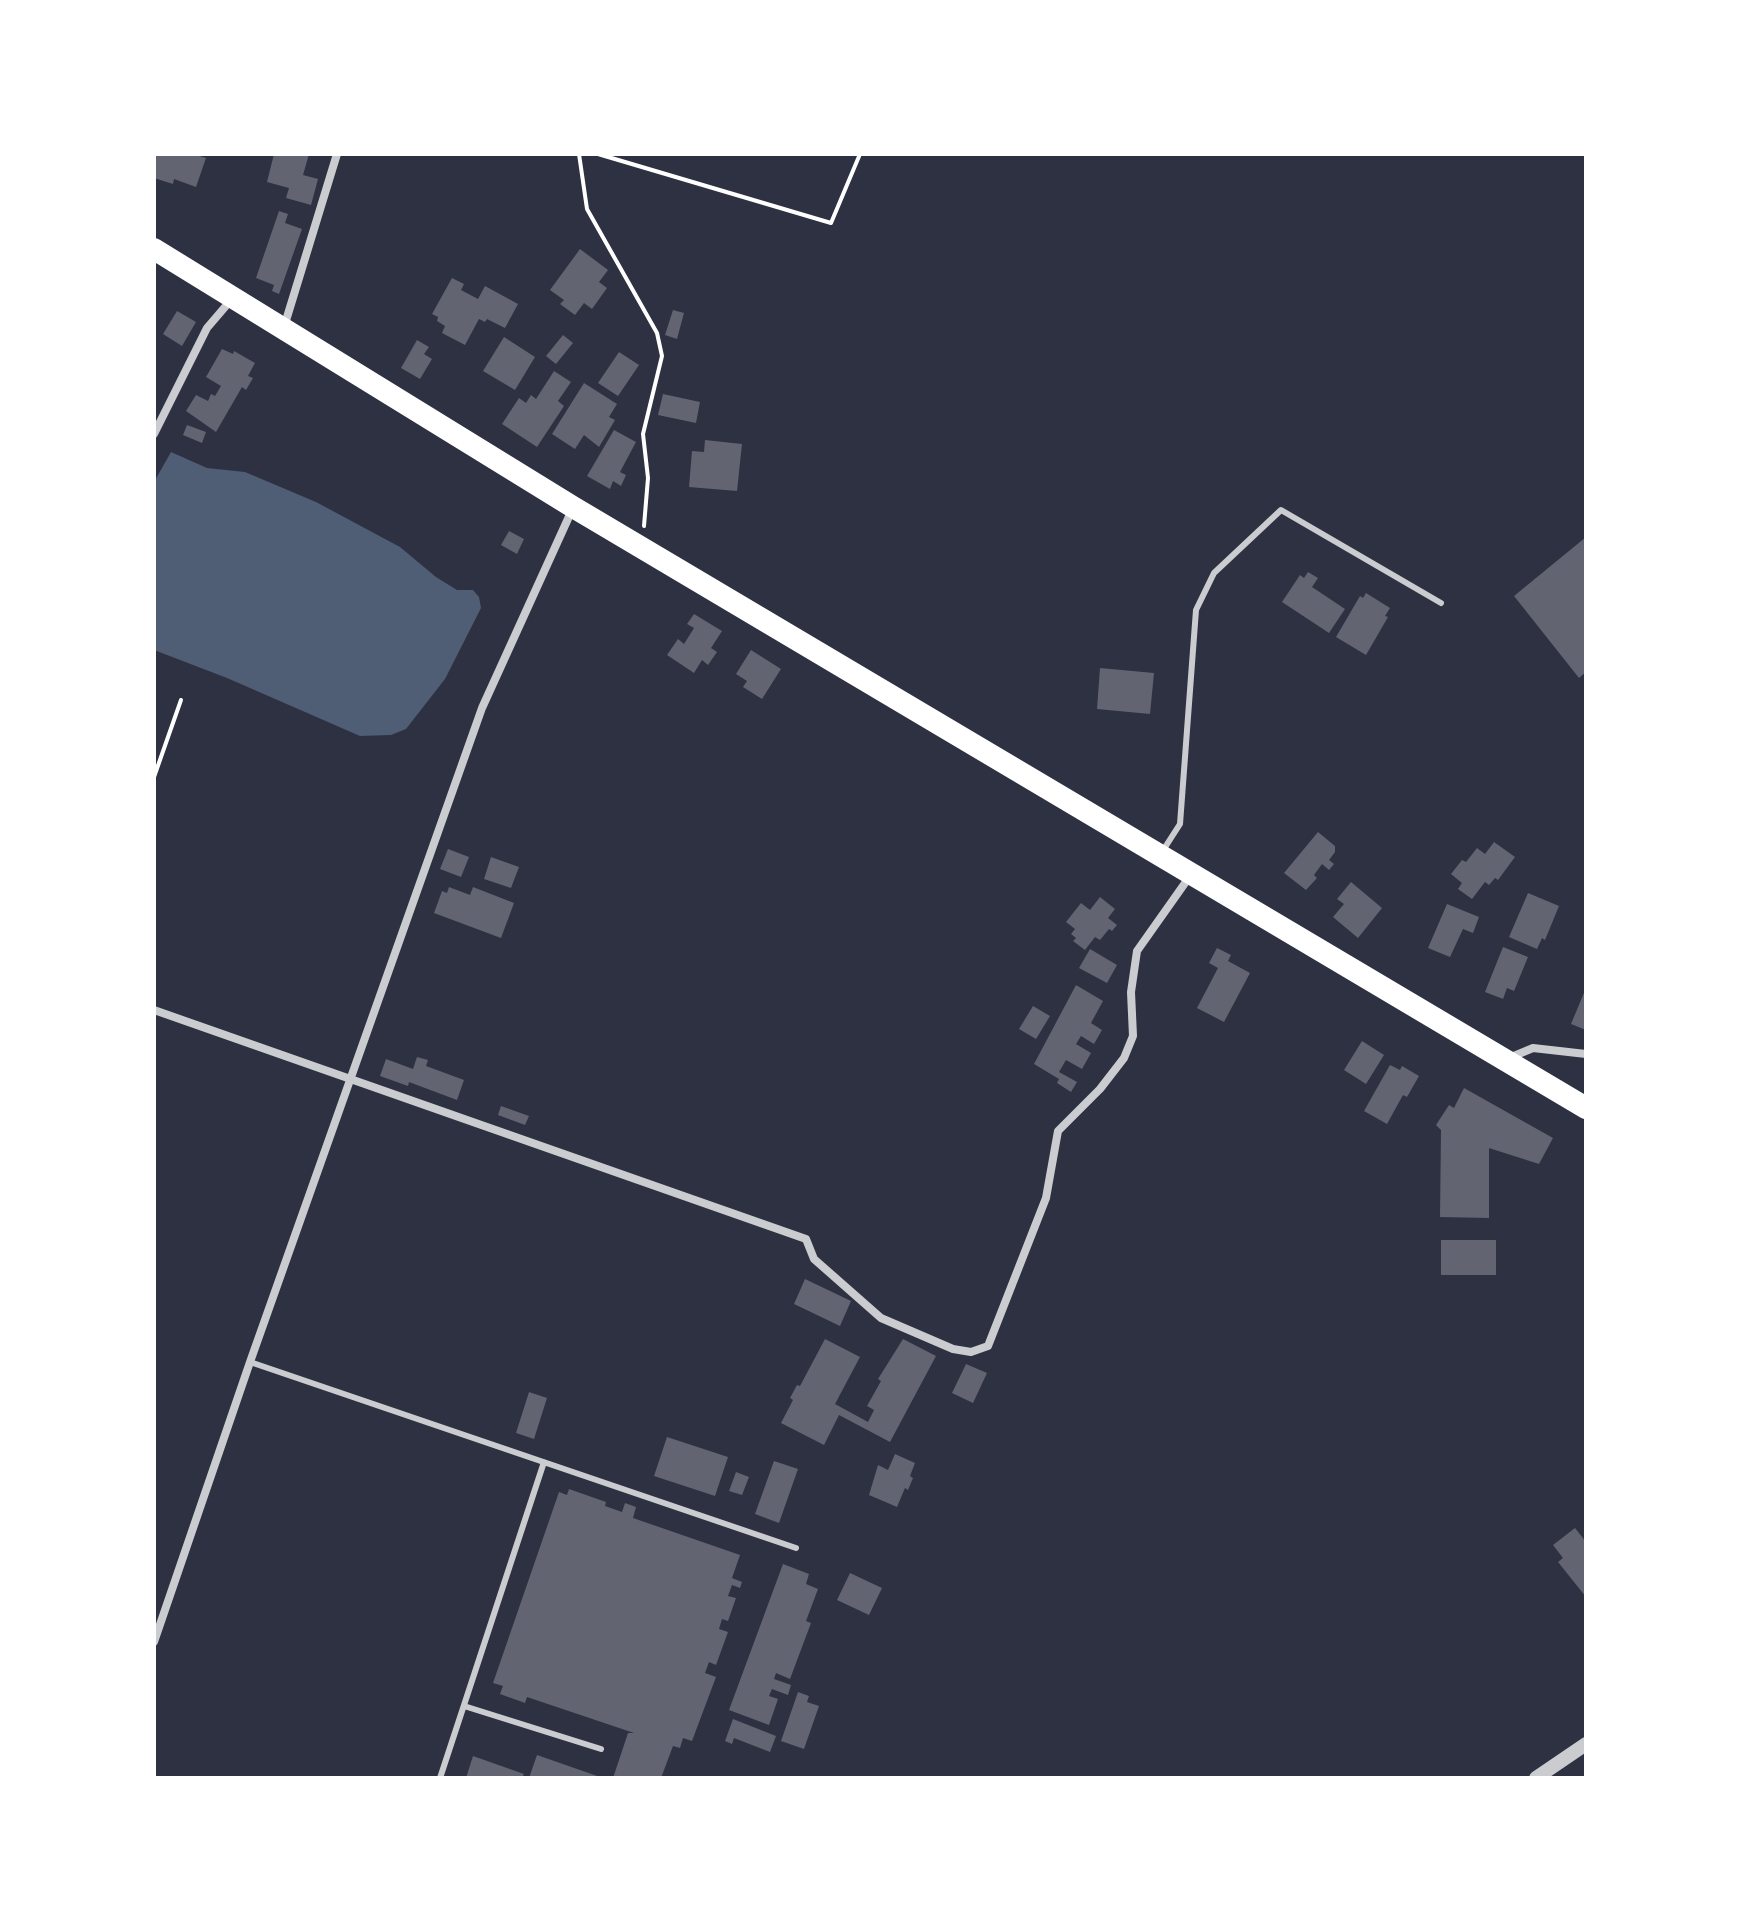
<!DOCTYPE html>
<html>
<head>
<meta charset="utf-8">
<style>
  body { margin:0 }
  #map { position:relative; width:1740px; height:1932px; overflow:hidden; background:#2d3142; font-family:"DM Sans",sans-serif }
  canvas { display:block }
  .frame { position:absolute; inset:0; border:156px solid #fff; pointer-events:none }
</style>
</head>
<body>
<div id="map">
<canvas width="1740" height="1932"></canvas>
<div class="frame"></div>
</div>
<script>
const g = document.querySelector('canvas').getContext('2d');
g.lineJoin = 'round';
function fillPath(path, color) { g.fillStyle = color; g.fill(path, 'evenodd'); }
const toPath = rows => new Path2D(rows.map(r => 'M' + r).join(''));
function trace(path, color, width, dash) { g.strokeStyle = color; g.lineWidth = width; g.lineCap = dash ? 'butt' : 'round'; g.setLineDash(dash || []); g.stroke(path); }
const water = toPath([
  [171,452,207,468,245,472,316,502,400,547,436,577,457,590,473,590,479,597,481,608,445,679,406,729,391,735,360,736,227,678,154,650,154,482]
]);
const building = toPath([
  [154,154,193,154,206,158,196,187,174,179,173,184,154,178],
  [274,154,309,154,303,175,318,179,311,205,286,198,289,188,267,182],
  [279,211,288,214,285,223,302,229,279,294,272,291,274,285,256,278],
  [580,249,608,270,599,282,607,288,592,309,584,303,575,315,560,304,564,300,550,290],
  [452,278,464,284,461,290,478,299,485,286,518,304,505,328,487,319,485,322,479,319,465,345,442,333,445,326,437,321,438,317,432,314],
  [673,310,684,313,677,339,665,335],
  [177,311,196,322,182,346,163,334],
  [563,335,573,343,556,364,546,356],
  [504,337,535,357,515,390,483,371],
  [417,340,429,347,424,354,432,359,420,379,401,368],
  [222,349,233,354,234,351,255,363,248,376,253,378,246,390,242,387,216,432,186,411,196,395,208,401,211,394,215,396,221,386,206,377],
  [619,352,639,365,618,396,598,383],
  [554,371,571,382,558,401,564,406,537,447,502,424,519,398,526,403,531,395,536,399],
  [584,383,617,404,609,417,615,420,599,447,584,435,575,449,552,434],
  [663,394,700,402,696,423,658,415],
  [187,425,206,432,202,443,183,435],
  [614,430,636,442,620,472,626,475,621,486,613,481,610,489,587,476],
  [705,440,742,444,737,491,689,487,692,451,704,452],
  [509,531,524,539,517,554,501,545],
  [1586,537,1586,672,1579,678,1514,596],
  [1308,572,1318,578,1312,587,1345,609,1329,633,1282,602,1300,575,1304,578],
  [1366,593,1390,608,1385,616,1388,617,1366,655,1336,637,1360,596,1363,598],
  [694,614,722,631,711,648,717,652,708,665,702,660,694,673,667,655,678,639,684,644,694,628,687,624],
  [751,650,781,669,762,699,743,687,747,681,736,674],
  [1100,668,1154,673,1150,714,1097,709],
  [1318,832,1335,846,1335,852,1329,860,1334,864,1329,870,1322,864,1314,875,1317,878,1306,890,1284,873],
  [1494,842,1515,857,1498,880,1495,878,1489,885,1485,882,1472,899,1458,889,1462,883,1451,874,1462,860,1466,862,1477,848,1485,854],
  [448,849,469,857,461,877,440,869],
  [491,857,519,867,511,888,484,879],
  [1351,882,1382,908,1358,938,1333,917,1344,904,1337,899],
  [449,887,470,895,473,887,514,903,501,938,434,913,442,891,447,893],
  [1528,893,1559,906,1545,940,1542,938,1537,949,1509,937],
  [1100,897,1115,909,1108,918,1117,925,1112,931,1109,929,1100,940,1095,937,1085,950,1073,941,1076,938,1071,934,1075,929,1066,922,1081,903,1090,910],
  [1447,904,1479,917,1473,933,1463,929,1450,957,1428,948],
  [1503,947,1528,957,1514,991,1507,988,1503,999,1485,992],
  [1217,948,1231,955,1228,961,1250,973,1224,1022,1197,1008,1218,968,1209,963],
  [1090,949,1117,965,1107,983,1079,968],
  [1076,985,1103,1001,1091,1023,1102,1030,1094,1044,1081,1036,1076,1044,1091,1053,1082,1069,1066,1060,1059,1072,1077,1082,1071,1092,1057,1083,1059,1079,1034,1064],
  [1586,988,1586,1030,1571,1024],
  [1033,1006,1050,1016,1036,1039,1019,1029],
  [1362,1041,1384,1055,1366,1084,1344,1070],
  [417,1057,428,1060,426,1066,464,1080,457,1100,409,1082,408,1086,380,1076,386,1059,413,1069],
  [1390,1065,1400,1070,1402,1066,1419,1076,1407,1097,1403,1095,1387,1124,1364,1111],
  [1464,1088,1553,1138,1539,1164,1489,1148,1489,1218,1440,1217,1441,1130,1436,1125,1449,1105,1454,1108],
  [501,1106,529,1116,525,1125,498,1115],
  [1441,1240,1496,1240,1496,1275,1441,1275],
  [805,1279,851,1301,840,1326,794,1304],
  [825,1339,860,1357,835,1404,868,1422,874,1410,867,1406,881,1381,878,1379,903,1339,936,1356,890,1442,839,1415,824,1445,781,1423,793,1400,790,1398,797,1385,800,1386],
  [966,1364,987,1373,973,1403,952,1393],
  [529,1392,547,1398,534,1439,516,1433],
  [667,1437,728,1457,715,1496,654,1476],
  [895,1454,915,1463,910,1476,913,1478,908,1490,905,1488,897,1507,869,1495,878,1465,888,1470],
  [774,1461,798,1469,779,1523,755,1514],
  [736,1472,749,1477,742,1495,729,1491],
  [569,1489,606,1502,605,1506,622,1512,625,1503,636,1507,633,1518,740,1555,732,1578,742,1582,740,1588,732,1585,728,1596,736,1598,728,1621,722,1619,719,1629,728,1632,716,1665,709,1662,705,1673,716,1677,692,1741,683,1738,680,1748,673,1746,661,1778,613,1778,628,1733,634,1733,527,1697,525,1703,500,1694,503,1686,493,1683,559,1492,567,1495],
  [1575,1528,1586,1542,1586,1597,1558,1562,1563,1558,1553,1545],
  [783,1564,809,1574,806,1584,818,1589,806,1621,811,1623,790,1679,776,1673,774,1679,791,1685,788,1695,772,1689,769,1696,778,1699,769,1725,729,1710],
  [850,1573,882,1588,869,1615,837,1600],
  [798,1692,809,1696,807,1702,819,1706,804,1749,781,1741],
  [733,1719,776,1736,770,1752,734,1738,732,1744,725,1741],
  [537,1755,603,1778,529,1778],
  [473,1756,524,1774,522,1778,466,1778]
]);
const path = toPath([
  [579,154,587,209,657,333,662,356,643,434,648,478,644,526],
  [598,154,831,223,860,154],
  [154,777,181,700]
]);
const service = toPath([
  [1162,852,1180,824,1196,610,1214,573,1281,510,1441,603],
  [250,1362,796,1548],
  [464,1706,601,1749],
  [440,1778,544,1462]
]);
const minor = toPath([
  [284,327,337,154],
  [154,434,207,328,231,300],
  [154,1010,806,1239,814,1259,881,1318,953,1349,971,1352,988,1346,1046,1198,1058,1131,1100,1089,1124,1058,1133,1036,1131,992,1137,951,1190,876],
  [1509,1058,1533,1048,1586,1054],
  [154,1642,250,1362,482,708,572,510]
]);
const tertiary = toPath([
  [1536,1778,1586,1744]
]);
const trunk = toPath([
  [154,249,573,507,1586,1108]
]);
fillPath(water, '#4f5d75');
fillPath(building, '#626471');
trace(path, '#fff', 4);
trace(service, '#caccd0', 6);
trace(minor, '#caccd0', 8);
trace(tertiary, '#caccd0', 14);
trace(trunk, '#fff', 22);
</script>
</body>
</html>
